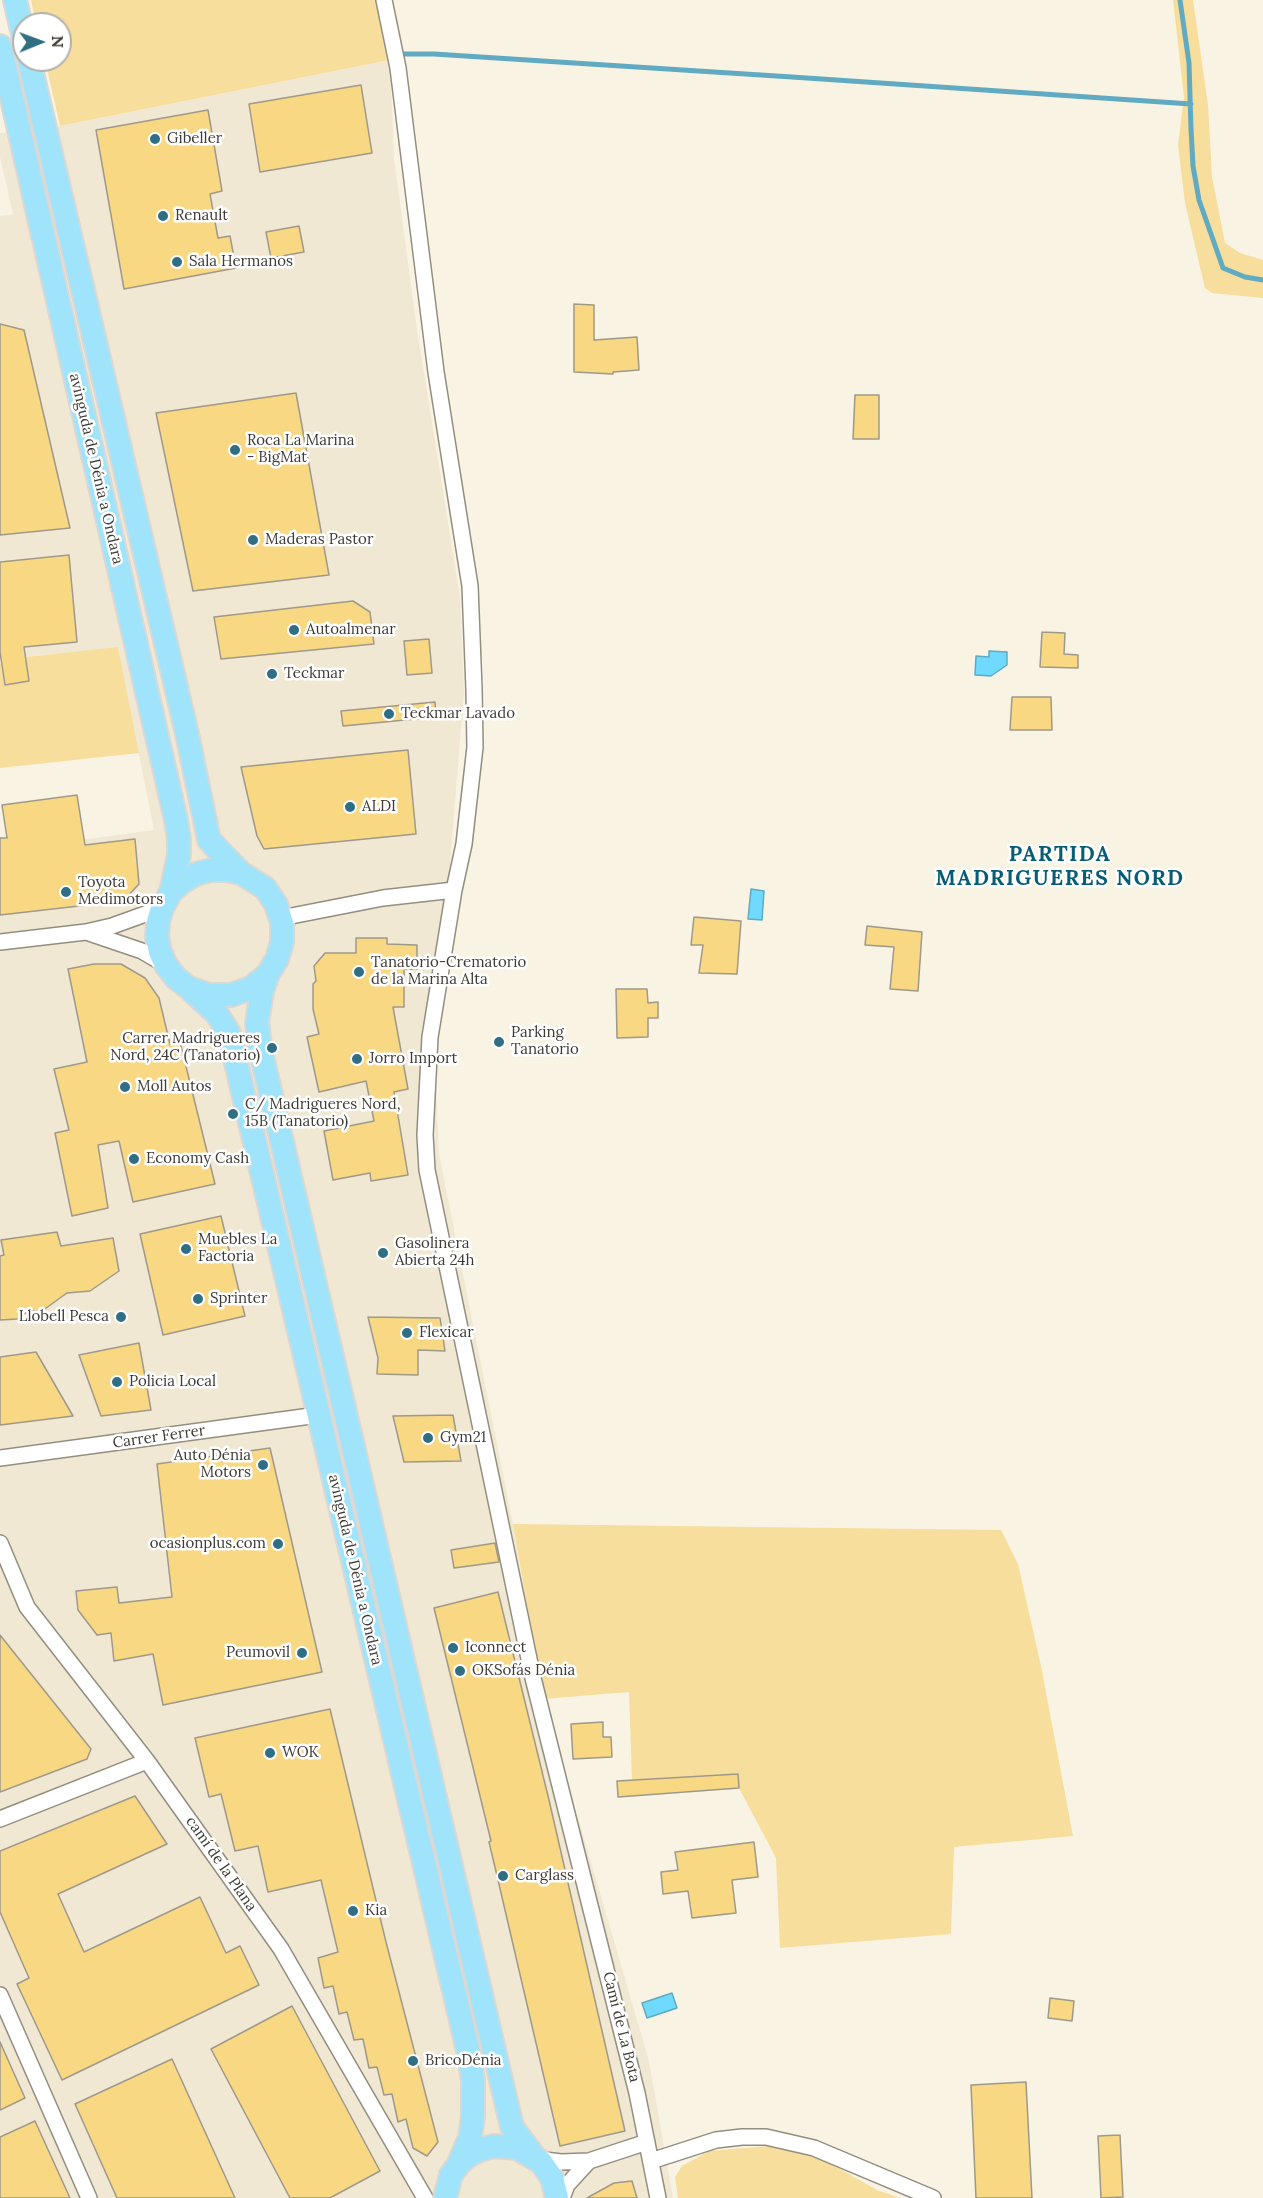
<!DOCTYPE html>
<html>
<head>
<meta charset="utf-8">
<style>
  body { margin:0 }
  #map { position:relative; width:1263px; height:2198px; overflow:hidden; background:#f9f3e4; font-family:Lora,serif }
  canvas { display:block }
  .north { position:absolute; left:12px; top:12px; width:60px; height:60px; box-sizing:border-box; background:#fff; border:2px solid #b2b1ae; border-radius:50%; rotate:89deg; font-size:16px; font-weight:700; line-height:24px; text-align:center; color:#3e3b35 }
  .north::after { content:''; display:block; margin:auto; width:21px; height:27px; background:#2f6e83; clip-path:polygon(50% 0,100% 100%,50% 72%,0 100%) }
</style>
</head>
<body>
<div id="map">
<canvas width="1263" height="2198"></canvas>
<div class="north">N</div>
</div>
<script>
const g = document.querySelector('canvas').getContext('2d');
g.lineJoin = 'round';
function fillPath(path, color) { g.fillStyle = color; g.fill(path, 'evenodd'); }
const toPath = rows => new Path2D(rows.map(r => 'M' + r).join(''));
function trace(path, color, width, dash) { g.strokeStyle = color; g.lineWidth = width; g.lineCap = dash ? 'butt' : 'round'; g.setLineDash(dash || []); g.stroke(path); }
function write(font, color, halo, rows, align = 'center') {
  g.font = font + ' Lora,serif'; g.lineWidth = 5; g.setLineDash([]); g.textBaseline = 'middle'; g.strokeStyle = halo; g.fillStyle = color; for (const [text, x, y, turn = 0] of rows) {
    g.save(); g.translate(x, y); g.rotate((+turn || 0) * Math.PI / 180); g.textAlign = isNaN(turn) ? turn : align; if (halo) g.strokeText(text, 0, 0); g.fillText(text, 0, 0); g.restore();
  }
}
const built = toPath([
  [390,60,394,158,417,329,460,597,464,692,448,888,431,971,439,1154,513,1524,540,1687,649,2061,673,2198,0,2198,0,851,154,830,118,648,0,659,0,216,13,214,0,157,0,133,60,126]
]);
const green = toPath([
  [31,0,376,0,390,60,60,126,45,60,60,60,60,24,36,24],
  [1173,0,1193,0,1208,105,1212,177,1225,243,1240,253,1263,260,1263,298,1212,293,1205,288,1185,203,1178,145,1184,97],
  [118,647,139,753,0,768,0,661,5,685,29,681,26,657],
  [513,1524,1001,1530,1018,1564,1041,1666,1073,1836,954,1847,951,1934,780,1948,776,1858,739,1788,738,1774,632,1780,629,1692,543,1699],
  [768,2146,822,2159,877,2190,900,2198,678,2198,675,2177,682,2166,709,2151]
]);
const water = toPath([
  [989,651,1007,652,1007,665,991,676,975,675,976,656,989,657,989,651],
  [751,889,764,891,762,920,748,919,751,889],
  [672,1993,677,2008,647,2018,642,2003,672,1993]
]);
const stream = toPath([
  [1180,0,1189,63,1191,129,1193,166,1199,200,1223,268,1245,277,1263,280],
  [398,54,434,54,792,77,1191,104]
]);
const building = toPath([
  [361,85,372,153,260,172,249,104,361,85],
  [208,110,222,191,210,194,218,238,230,236,236,268,124,289,96,130,208,110],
  [299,226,304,252,271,258,266,232,299,226],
  [574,304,594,305,594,340,637,337,639,370,613,372,613,374,574,372,574,304],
  [0,324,24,330,70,528,0,535,0,324],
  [296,393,329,575,193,591,156,413,296,393],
  [855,395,879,395,879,439,853,439,855,395],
  [69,555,77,642,24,647,29,681,5,685,0,652,0,562,69,555],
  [353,601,370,612,374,644,221,659,214,617,353,601],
  [1042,632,1065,633,1064,654,1078,655,1078,668,1040,667,1042,632],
  [429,639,432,673,407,675,404,641,429,639],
  [1012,697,1051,697,1052,730,1010,730,1012,697],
  [435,702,436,717,343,726,341,711,435,702],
  [408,750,416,834,264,849,257,836,241,767,408,750],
  [77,795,85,845,135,839,139,884,123,901,0,915,0,838,7,838,2,805,77,795],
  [694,917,741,921,737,974,699,973,703,945,691,945,694,917],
  [867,926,922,932,918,991,890,989,894,947,865,945,867,926],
  [356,938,387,938,387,944,417,945,417,969,404,969,404,1007,393,1007,408,1089,394,1092,408,1175,371,1181,370,1173,333,1180,324,1131,374,1121,366,1081,319,1092,307,1037,319,1034,313,1009,313,984,316,981,314,966,325,953,356,953,356,938],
  [94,964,121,964,145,978,159,998,170,1044,180,1042,215,1184,133,1202,119,1141,98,1145,108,1208,72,1216,55,1133,69,1130,54,1069,87,1062,68,969,94,964],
  [616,989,647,989,648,1003,658,1002,658,1018,648,1018,648,1037,617,1038,616,989],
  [221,1216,245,1316,163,1335,140,1234,221,1216],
  [57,1232,61,1246,113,1238,119,1271,90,1291,67,1293,42,1311,28,1311,18,1319,0,1320,0,1256,4,1255,1,1240,57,1232],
  [368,1317,440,1318,445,1351,418,1350,418,1375,377,1374,378,1358,368,1317],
  [139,1343,151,1410,101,1416,79,1355,139,1343],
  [36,1352,73,1416,0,1425,0,1357,36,1352],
  [453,1415,461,1461,404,1462,393,1416,453,1415],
  [270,1448,322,1672,163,1705,153,1654,114,1661,111,1633,97,1635,78,1610,76,1591,117,1587,119,1603,172,1597,157,1464,270,1448],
  [495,1543,499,1562,454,1568,451,1550,495,1543],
  [498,1592,549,1800,625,2131,560,2146,498,1880,489,1842,491,1841,434,1608,498,1592],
  [0,1635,91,1749,87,1759,0,1792,0,1635],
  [330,1709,386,1942,438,2142,427,2156,413,2148,406,2119,398,2122,392,2094,384,2095,377,2067,369,2068,363,2039,354,2040,347,2012,339,2014,333,1986,324,1988,318,1958,338,1952,321,1880,268,1892,258,1846,235,1851,221,1794,209,1797,195,1738,330,1709],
  [603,1722,603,1737,611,1737,612,1757,573,1759,571,1724,603,1722],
  [738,1774,739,1788,618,1797,617,1781,738,1774],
  [135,1796,167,1844,58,1894,84,1952,200,1897,226,1953,240,1946,259,1985,62,2080,17,1984,29,1978,0,1912,0,1851,135,1796],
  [754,1842,758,1877,732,1880,736,1913,692,1918,688,1891,663,1894,661,1872,678,1870,675,1852,754,1842],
  [1050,1998,1074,2001,1072,2021,1048,2018,1050,1998],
  [292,2006,380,2171,330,2198,290,2198,211,2049,292,2006],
  [0,2042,25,2098,0,2110,0,2042],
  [172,2059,235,2198,117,2198,75,2104,172,2059],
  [1026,2082,1032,2198,976,2198,971,2085,1026,2082],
  [35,2121,70,2198,0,2198,0,2137,35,2121],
  [1120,2135,1123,2197,1101,2198,1098,2136,1120,2135],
  [632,2181,637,2198,587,2198,614,2183,632,2181]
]);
const street = toPath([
  [384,0,398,68,436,372,470,586,474,689,475,747,464,844,454,890,430,1037,425,1135,427,1170,533,1678,637,2093,658,2198],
  [281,918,383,898,454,890],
  [89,933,142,951,166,965],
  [0,942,86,932,112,926,162,908],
  [0,1458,318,1415],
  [0,1543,27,1607,147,1761,281,1949,425,2198],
  [0,1819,147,1761],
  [0,1995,89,2198],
  [536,2159,561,2162,589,2161,647,2142],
  [651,2161,716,2140,742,2137,766,2137,814,2148,933,2198],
  [562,2198,567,2185,589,2161]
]);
const primary = toPath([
  [15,0,24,39],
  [0,46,176,820,179,839,179,855,171,892,162,908,158,922,157,937,160,952,166,965,176,978,189,988,209,995,231,995,251,988,268,974,277,959,282,942,282,923,276,904,265,888,241,873,226,870,211,870,196,874,182,882,171,892],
  [29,60,188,738,209,840,241,873],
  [268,974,262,991,257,1023,261,1052,512,2127,536,2159],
  [192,991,217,1014,229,1033,469,2055,473,2081,473,2116,470,2138,458,2165],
  [445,2198,451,2175,458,2165,466,2157,479,2150,494,2146,517,2148,541,2162,552,2178,557,2198]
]);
const markers = [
  [155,139,6,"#2f6e83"],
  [163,216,6,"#2f6e83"],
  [177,262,6,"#2f6e83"],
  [235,450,6,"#2f6e83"],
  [253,540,6,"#2f6e83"],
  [294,630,6,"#2f6e83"],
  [272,674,6,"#2f6e83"],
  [389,714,6,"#2f6e83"],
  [350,807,6,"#2f6e83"],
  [66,892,6,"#2f6e83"],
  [359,972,6,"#2f6e83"],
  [499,1042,6,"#2f6e83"],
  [272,1048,6,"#2f6e83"],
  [357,1059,6,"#2f6e83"],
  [125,1087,6,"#2f6e83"],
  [233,1114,6,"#2f6e83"],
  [134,1159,6,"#2f6e83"],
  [186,1249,6,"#2f6e83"],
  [383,1253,6,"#2f6e83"],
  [198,1299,6,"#2f6e83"],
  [121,1317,6,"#2f6e83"],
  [407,1333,6,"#2f6e83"],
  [117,1382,6,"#2f6e83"],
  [428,1438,6,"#2f6e83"],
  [263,1465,6,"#2f6e83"],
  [278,1544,6,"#2f6e83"],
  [453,1648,6,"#2f6e83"],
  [302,1653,6,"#2f6e83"],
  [460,1671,6,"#2f6e83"],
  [270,1753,6,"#2f6e83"],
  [503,1876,6,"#2f6e83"],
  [353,1911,6,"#2f6e83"],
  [413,2061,6,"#2f6e83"]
];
const poiNames = [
  ["Gibeller",167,139],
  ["Renault",175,216],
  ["Sala Hermanos",189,262],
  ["Roca La Marina",247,441],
  ["- BigMat",247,458],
  ["Maderas Pastor",265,540],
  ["Autoalmenar",306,630],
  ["Teckmar",284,674],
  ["Teckmar Lavado",401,714],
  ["ALDI",362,807],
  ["Toyota",78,883],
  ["Medimotors",78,900],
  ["Tanatorio-Crematorio",371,963],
  ["de la Marina Alta",371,980],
  ["Parking",511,1033],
  ["Tanatorio",511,1050],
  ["Carrer Madrigueres",260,1039,"right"],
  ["Nord, 24C (Tanatorio)",260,1056,"right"],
  ["Jorro Import",369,1059],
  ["Moll Autos",137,1087],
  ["C/ Madrigueres Nord,",245,1105],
  ["15B (Tanatorio)",245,1122],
  ["Economy Cash",146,1159],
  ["Muebles La",198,1240],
  ["Factoria",198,1257],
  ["Gasolinera",395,1244],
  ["Abierta 24h",395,1261],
  ["Sprinter",210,1299],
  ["Llobell Pesca",109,1317,"right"],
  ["Flexicar",419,1333],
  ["Policia Local",129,1382],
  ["Gym21",440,1438],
  ["Auto Dénia",251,1456,"right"],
  ["Motors",251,1473,"right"],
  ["ocasionplus.com",266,1544,"right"],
  ["Iconnect",465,1648],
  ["Peumovil",290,1653,"right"],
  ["OKSofás Dénia",472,1671],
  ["WOK",282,1753],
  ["Carglass",515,1876],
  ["Kia",365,1911],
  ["BricoDénia",425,2061]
];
const streetNames = [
  ["avinguda de Dénia a Ondara",96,469,77],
  ["Carrer Ferrer",159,1437,-8],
  ["avinguda de Dénia a Ondara",355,1570,77],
  ["camí de la Plana",221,1864,55],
  ["Camí de La Bota",621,2027,76]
];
const districtNames = [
  ["PARTIDA",1060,855],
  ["MADRIGUERES NORD",1060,879]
];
fillPath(built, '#f1e8d3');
fillPath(green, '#f7de9d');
fillPath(water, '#6fdafe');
trace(water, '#60aac2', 1.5);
trace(stream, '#60aac2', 5);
fillPath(building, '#f8d883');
trace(building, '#9f998b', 1.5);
trace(street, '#938e80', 18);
trace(primary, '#d8d8d7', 26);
trace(street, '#fff', 15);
trace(primary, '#9fe4fb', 22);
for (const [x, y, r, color] of markers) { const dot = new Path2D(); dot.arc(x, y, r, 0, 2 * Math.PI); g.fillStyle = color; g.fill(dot); trace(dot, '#fff', 2); }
write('15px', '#3e3b35', '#fff', poiNames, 'left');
write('15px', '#3e3b35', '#fff', streetNames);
g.letterSpacing = '1.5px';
write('bold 21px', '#085d73', '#fff', districtNames);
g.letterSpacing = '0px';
</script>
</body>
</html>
